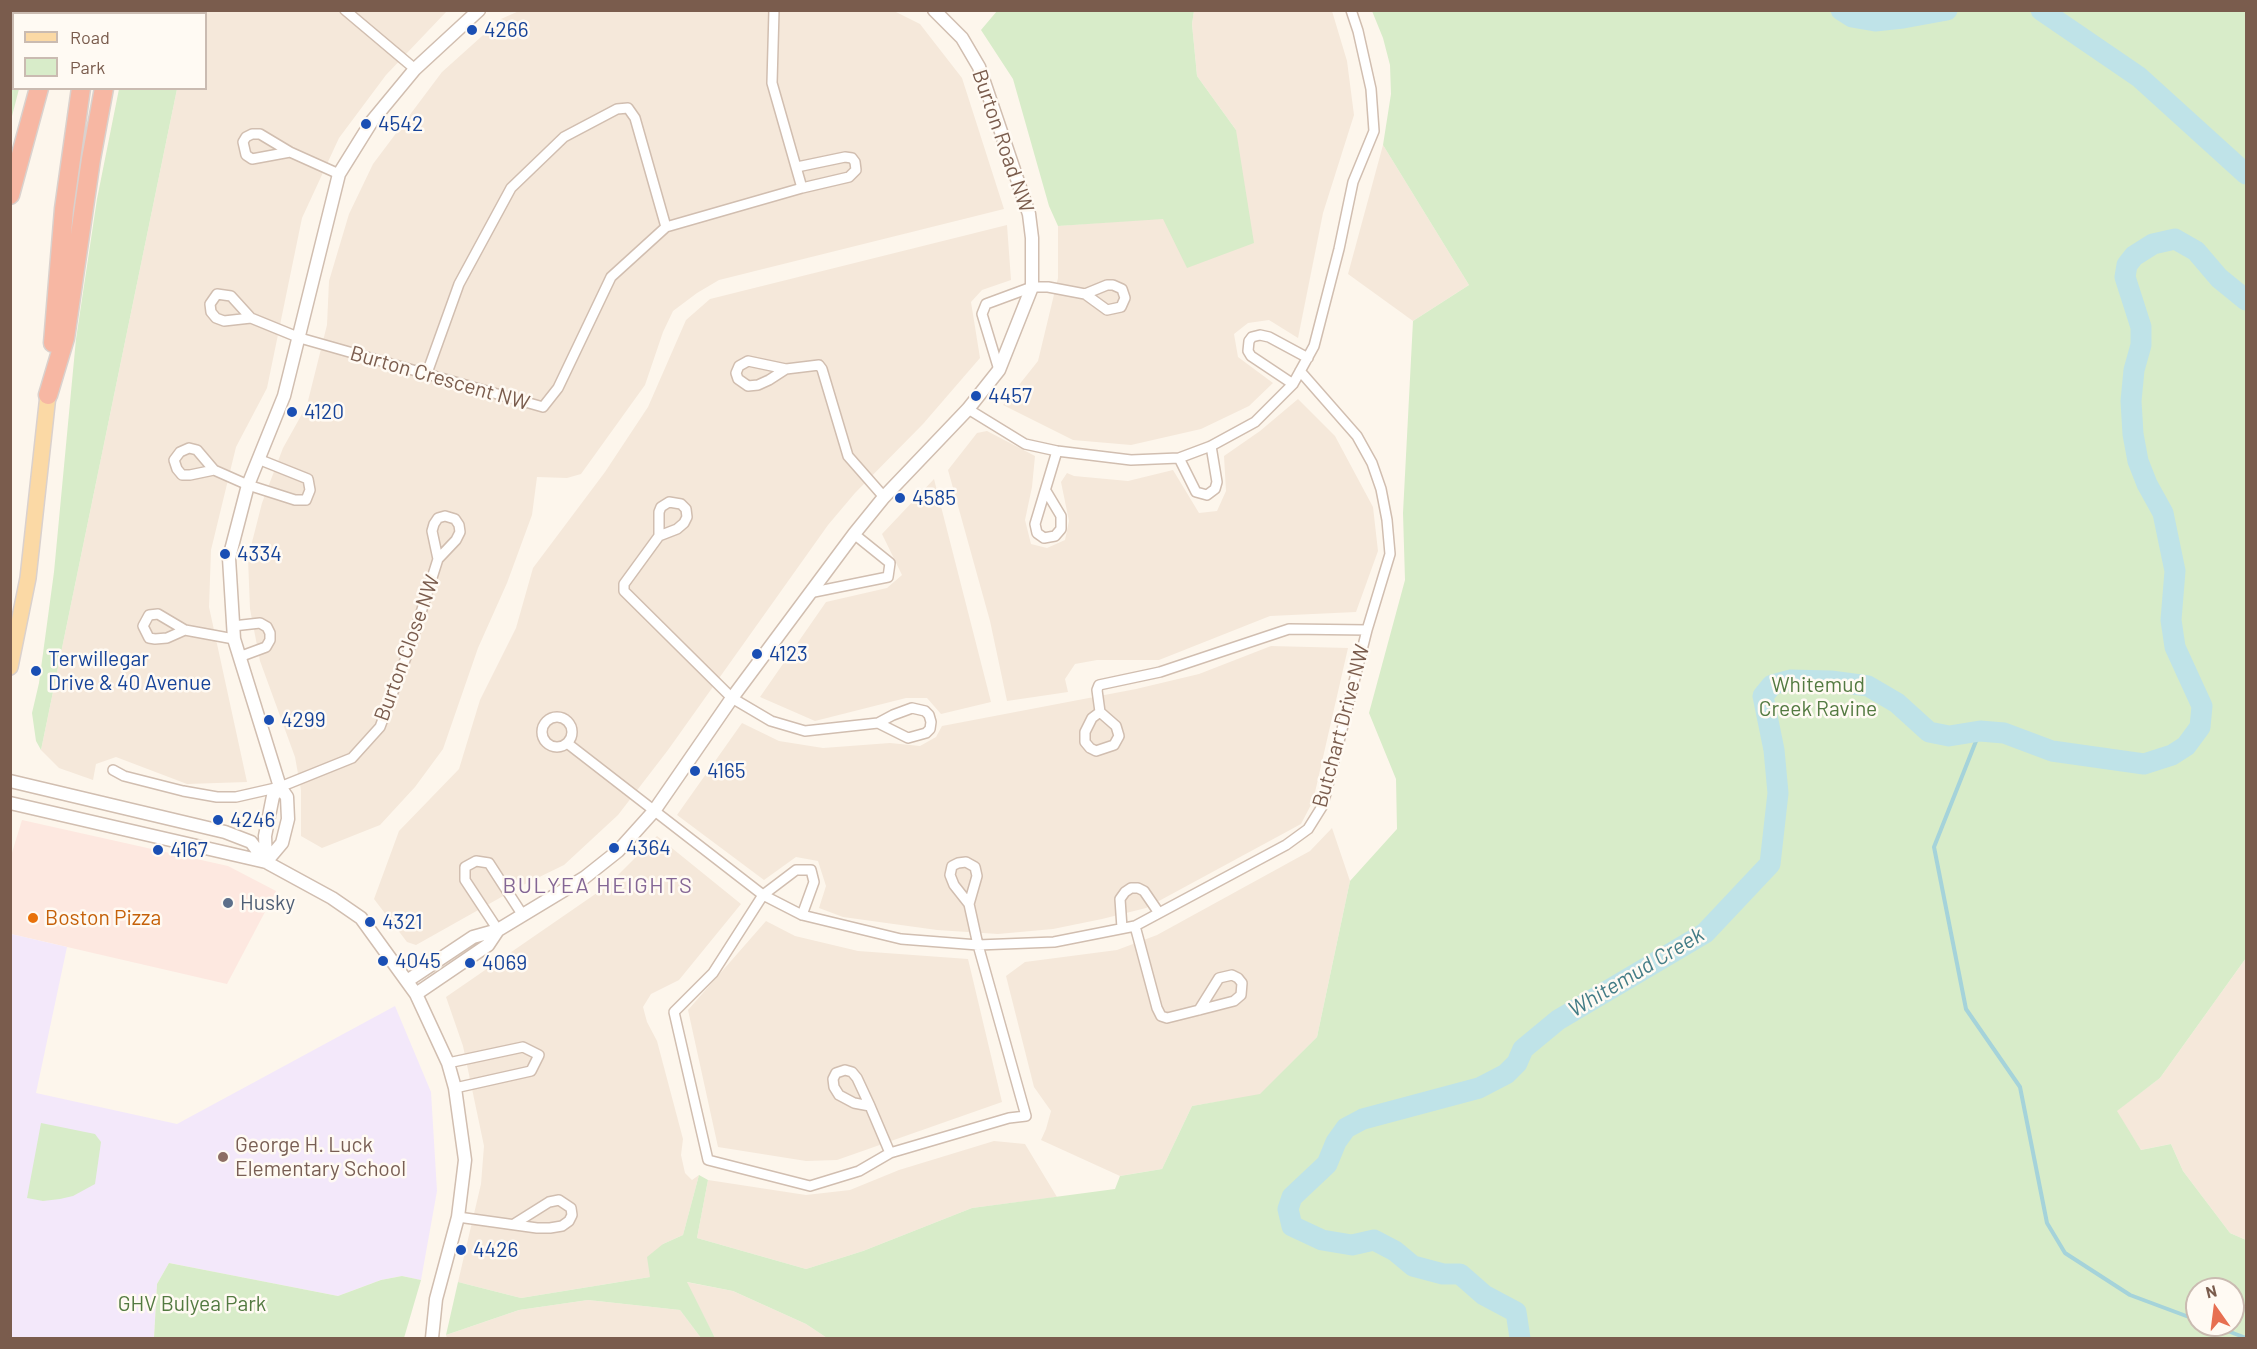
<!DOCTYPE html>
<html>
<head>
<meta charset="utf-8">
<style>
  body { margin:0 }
  #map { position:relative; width:2257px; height:1349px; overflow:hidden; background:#fdf6ec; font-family:Barlow,sans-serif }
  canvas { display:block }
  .frame { position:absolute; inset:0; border:12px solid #7a5c4d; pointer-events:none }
  .legend { position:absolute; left:12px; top:12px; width:195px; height:78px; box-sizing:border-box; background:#fffaf3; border:2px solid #cabbb1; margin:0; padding:8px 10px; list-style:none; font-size:18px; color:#7a5c4d }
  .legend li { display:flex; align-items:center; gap:12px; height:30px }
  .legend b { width:30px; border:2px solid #cabbb1 }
  .north { position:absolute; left:2185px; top:1277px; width:60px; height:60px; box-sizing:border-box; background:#fffaf3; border:2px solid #cabbb1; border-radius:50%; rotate:346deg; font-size:16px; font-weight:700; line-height:24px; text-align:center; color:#7a5c4d }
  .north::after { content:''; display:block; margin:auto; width:21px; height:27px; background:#e76f51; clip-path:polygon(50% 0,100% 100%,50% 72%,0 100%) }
</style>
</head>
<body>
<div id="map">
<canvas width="2257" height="1349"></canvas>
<div class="frame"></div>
<ul class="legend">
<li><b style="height:8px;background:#fbd9a5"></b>Road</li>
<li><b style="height:16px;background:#d8ecc9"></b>Park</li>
</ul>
<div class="north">N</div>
</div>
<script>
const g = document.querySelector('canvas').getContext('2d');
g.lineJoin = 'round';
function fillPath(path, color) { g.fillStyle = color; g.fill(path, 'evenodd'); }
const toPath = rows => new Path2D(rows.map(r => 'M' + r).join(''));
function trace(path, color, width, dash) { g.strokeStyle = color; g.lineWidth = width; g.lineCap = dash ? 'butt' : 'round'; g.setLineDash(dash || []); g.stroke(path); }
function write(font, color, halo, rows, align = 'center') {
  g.font = font + ' Barlow,sans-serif'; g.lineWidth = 5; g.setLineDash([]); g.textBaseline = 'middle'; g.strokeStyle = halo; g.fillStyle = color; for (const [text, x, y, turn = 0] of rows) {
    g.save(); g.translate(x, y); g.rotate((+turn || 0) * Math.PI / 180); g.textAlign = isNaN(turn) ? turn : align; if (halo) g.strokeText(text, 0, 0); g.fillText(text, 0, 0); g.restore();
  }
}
const residential = toPath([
  [892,10,920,24,962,78,1004,209,719,280,697,293,673,311,663,332,645,385,581,474,567,478,537,477,532,515,507,583,478,648,443,749,415,787,380,825,322,848,301,836,301,790,295,757,260,661,250,609,248,558,262,503,283,448,307,405,327,325,329,281,349,214,373,164,442,72,501,19,519,11],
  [185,11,447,11,386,75,339,138,302,218,267,388,236,447,211,550,209,607,247,782,187,784,116,757,96,764,93,780,59,768,41,750,177,89,206,88,206,14,185,13],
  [1194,11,1332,11,1347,61,1354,115,1323,213,1298,338,1269,320,1248,323,1234,334,1238,357,1273,383,1249,406,1201,429,1131,445,1073,440,1003,405,1038,361,1058,278,1058,226,1163,218,1236,130,1197,76,1192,24],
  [1383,145,1469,285,1413,321,1348,274],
  [1007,225,1011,280,982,290,971,302,980,358,923,424,855,493,828,525,668,750,618,815,564,865,521,886,416,945,407,942,374,899,399,831,459,769,480,700,516,628,533,568,605,472,648,407,686,320,710,299],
  [1298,399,1335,436,1373,507,1378,551,1356,612,1270,616,1159,660,1097,660,1075,664,1065,679,1068,692,1007,701,990,621,948,470,977,433,987,431,1035,456,1032,487,1025,520,1031,544,1047,548,1065,540,1069,521,1061,482,1067,473,1074,476,1128,481,1173,470,1199,513,1217,511,1226,491,1224,456,1260,431],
  [934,479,991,702,941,714,927,698,906,698,815,721,760,697,826,602,887,588,902,575,882,534],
  [1271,646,1348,648,1313,801,1301,824,1146,908,1102,919,1053,929,998,934,937,930,843,917,819,908,826,886,818,861,796,857,764,880,677,815,742,723,779,741,823,748,890,743,920,746,936,737,942,726,1136,689,1199,674],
  [1332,828,1350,881,1317,1037,1260,1095,1192,1106,1162,1169,1120,1176,1041,1140,1046,1129,1051,1111,1034,1087,1006,976,1025,962,1117,950,1157,935,1310,851],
  [657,836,741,904,679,980,651,994,643,1007,647,1022,657,1041,683,1139,681,1155,685,1173,692,1180,699,1175,683,1235,663,1244,650,1277,521,1298,458,1282,481,1184,484,1146,463,1046,446,997,607,886],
  [766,921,795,936,858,951,968,959,1002,1102,837,1160,806,1161,718,1147,688,1010],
  [2246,958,2246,1240,2230,1233,2183,1171,2171,1144,2141,1150,2116,1111,2160,1078],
  [994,1141,1025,1144,1057,1197,972,1208,863,1251,806,1269,697,1238,708,1180,806,1195,850,1190,899,1170],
  [686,1282,733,1291,806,1324,827,1338,715,1338],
  [588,1300,680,1310,701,1338,447,1338,446,1335,519,1310]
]);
const commercial = toPath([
  [22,820,228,866,276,891,227,984,11,934,11,856]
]);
const education = toPath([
  [11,934,67,947,36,1093,177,1124,395,1006,431,1092,437,1191,421,1280,402,1276,381,1280,338,1296,169,1263,157,1284,154,1338,11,1338]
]);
const green = toPath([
  [11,10,42,11,41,13,14,14,14,88,19,89,11,120],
  [997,11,1194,11,1192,24,1197,76,1236,130,1254,243,1187,268,1163,219,1058,226,1049,206,1013,79,981,30],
  [1372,11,2246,11,2246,958,2160,1078,2117,1111,2141,1150,2171,1144,2183,1171,2230,1233,2246,1240,2246,1338,827,1338,806,1324,733,1291,687,1282,715,1338,701,1338,680,1310,588,1300,519,1310,446,1335,458,1282,521,1298,650,1277,647,1257,663,1244,683,1235,699,1175,708,1180,697,1238,806,1269,863,1251,972,1208,1115,1189,1120,1176,1162,1169,1192,1106,1260,1094,1317,1037,1350,881,1397,829,1396,779,1369,713,1405,580,1403,513,1413,321,1469,285,1383,145,1391,94,1390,65,1383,38],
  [2197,1289,2233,1289,2233,1325,2197,1325],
  [119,89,177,89,41,750,36,741,32,713,39,683,54,572,76,339,97,199],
  [41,1123,95,1134,101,1142,95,1184,73,1196,60,1199,43,1201,27,1198],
  [169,1263,338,1296,381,1280,402,1276,421,1280,404,1338,154,1338,157,1284]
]);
const stream = toPath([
  [1980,731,1934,847,1966,1009,2020,1087,2047,1223,2065,1253,2130,1295,2197,1320],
  [2212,1325,2246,1338]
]);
const river = toPath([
  [1841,10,1852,17,1875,21,1903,18,1947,10],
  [2041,10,2139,77,2246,174],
  [1520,1338,1516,1312,1484,1295,1460,1274,1443,1274,1413,1266,1395,1251,1374,1240,1352,1245,1322,1240,1292,1226,1288,1209,1292,1197,1327,1164,1336,1142,1346,1128,1363,1119,1479,1088,1506,1074,1517,1063,1523,1049,1558,1020,1705,933,1770,864,1778,793,1774,750,1763,696,1772,685,1790,680,1831,681,1868,686,1897,703,1929,732,1949,736,1980,731,2004,733,2052,751,2144,764,2172,755,2186,746,2200,727,2202,706,2175,647,2171,620,2175,571,2163,513,2147,484,2138,461,2133,434,2131,401,2134,370,2141,345,2141,327,2125,277,2127,265,2134,256,2153,244,2175,239,2196,251,2219,278,2246,300]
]);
const minor = toPath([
  [345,10,415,69],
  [290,152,252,159,246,155,243,142,246,137,252,134,260,134,290,152,339,174],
  [797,167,845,157,852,158,855,162,856,170,849,177,802,188],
  [251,318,224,321,216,318,211,312,210,304,217,294,231,296,251,318,300,338,543,407,558,388,611,277,666,227,802,188,772,83,774,10],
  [786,369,769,380,758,385,748,386,738,379,736,373,739,366,748,361,786,369,819,365,822,369,848,456,884,497],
  [999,370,982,314,986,304,1032,287,1048,287,1085,294,1107,310,1121,307,1125,298,1122,289,1113,285,1107,285,1085,294],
  [427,373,459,284,511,188,564,137,617,109,628,108,635,118,666,227],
  [1293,384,1251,356,1248,351,1249,341,1252,337,1260,335,1269,337,1308,358],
  [968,409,1025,444,1057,451,1131,460,1179,458,1211,446,1255,422,1293,384,1314,346,1339,249,1353,182,1374,131,1371,89,1358,31,1351,10],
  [1179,458,1196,492,1207,495,1215,489,1217,482,1211,446],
  [214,470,197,450,189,448,180,452,174,460,177,469,182,475,190,475,214,470,248,485,295,500,306,500,310,490,308,479,258,459],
  [1046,491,1061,516,1061,529,1055,536,1044,538,1037,533,1035,524,1057,451],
  [659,536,659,512,661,507,669,502,681,504,686,509,687,517,684,523,677,529,659,536,624,584,624,591,732,698,771,721,805,731,878,723,908,738,926,733,930,729,931,722,929,715,925,711,912,708,893,715,878,723],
  [809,593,888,577,890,563,854,534],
  [233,626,260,623,267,627,270,633,270,640,266,647,239,657],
  [185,630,167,638,155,639,149,638,143,626,149,615,158,614,185,630,234,639],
  [1100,712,1092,718,1085,732,1085,742,1090,748,1096,751,1114,745,1119,736,1116,726,1100,712,1097,690,1099,685,1160,672,1289,629,1367,630],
  '542 732a15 15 0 1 1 30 0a15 15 0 1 1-30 0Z',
  [567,743,763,895,802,915,901,939,978,945,1054,942,1135,926,1286,845,1308,829,1323,805,1367,630,1390,554,1387,520,1381,489,1372,463,1357,436,1300,371],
  [113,770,124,776,183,791,217,797,236,797,280,787,352,758,380,727,411,644,438,559,456,540,460,532,459,525,455,519,445,516,438,518,434,524,432,531,438,559],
  [802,915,814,882,811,870,796,870,763,895,713,973,674,1012,708,1160,810,1186,859,1171,890,1153,1009,1118,1026,1116,978,945,969,904,977,876,975,867,966,862,958,863,952,866,950,875,954,885,969,904],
  [1135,926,1157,1008,1161,1016,1167,1018,1199,1010,1234,1001,1241,995,1242,983,1238,978,1232,975,1219,978,1199,1010],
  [1122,928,1120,899,1125,892,1131,888,1138,888,1144,891,1159,913],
  [498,930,465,880,465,867,476,861,489,863,522,914],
  [448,1063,523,1047,539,1055,531,1071,455,1088],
  [870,1106,854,1103,839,1095,834,1087,833,1079,836,1073,845,1070,852,1072,857,1078,870,1106,890,1153],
  [458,1217,537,1228,550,1228,562,1226,569,1221,572,1215,571,1208,559,1200,549,1202,514,1224]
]);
const tertiary = toPath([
  [10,781,225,832,251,842,266,862],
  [10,803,266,862,332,898,361,918,416,994,448,1063,455,1088,465,1160,458,1217,436,1299,432,1338],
  [266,862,282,843,288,819,287,797,280,787,234,639,229,558,248,485,284,396,339,174,372,121,415,69,479,10],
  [266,862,265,836,273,796,280,787],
  [407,981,473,937,498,930,584,878,618,851,654,811,732,698,854,534,884,497,968,409,999,370,1032,287,1032,238,1029,214,979,67,962,38,934,10],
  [416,994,488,945,498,930]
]);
const primary = toPath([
  [10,667,28,578,48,395]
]);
const motorway = toPath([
  [58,14,59,10],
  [96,14,97,10],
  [123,14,123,10],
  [10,195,39,88],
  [53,343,64,209,81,88],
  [48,395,65,338,91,159,104,88]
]);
const markers = [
  [472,30,6,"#1a4fb4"],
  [366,124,6,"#1a4fb4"],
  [976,396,6,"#1a4fb4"],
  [292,412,6,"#1a4fb4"],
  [900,498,6,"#1a4fb4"],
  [225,554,6,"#1a4fb4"],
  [757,654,6,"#1a4fb4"],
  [36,671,6,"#1a4fb4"],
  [269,720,6,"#1a4fb4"],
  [695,771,6,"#1a4fb4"],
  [218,820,6,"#1a4fb4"],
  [614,848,6,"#1a4fb4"],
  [158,850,6,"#1a4fb4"],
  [228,903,6,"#5c6f8a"],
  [33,918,6,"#e8710a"],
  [370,922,6,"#1a4fb4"],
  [383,961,6,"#1a4fb4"],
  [470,963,6,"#1a4fb4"],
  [223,1157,6,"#8d6e63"],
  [461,1250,6,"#1a4fb4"]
];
const transitNames = [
  ["4266",484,30],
  ["4542",378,124],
  ["4457",988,396],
  ["4120",304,412],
  ["4585",912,498],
  ["4334",237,554],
  ["4123",769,654],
  ["Terwillegar",48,659],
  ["Drive & 40 Avenue",48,683],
  ["4299",281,720],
  ["4165",707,771],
  ["4246",230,820],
  ["4364",626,848],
  ["4167",170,850],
  ["4321",382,922],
  ["4045",395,961],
  ["4069",482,963],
  ["4426",473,1250]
];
const streetNames = [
  ["Burton Road NW",1003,141,71],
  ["Burton Crescent NW",440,378,16],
  ["Burton Close NW",407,648,-70],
  ["Butchart Drive NW",1341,726,-75]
];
const parkNames = [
  ["Whitemud",1818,685],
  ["Creek Ravine",1818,709],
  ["GHV Bulyea Park",192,1304]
];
const serviceNames = [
  ["Husky",240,903]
];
const foodNames = [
  ["Boston Pizza",45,918]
];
const educationNames = [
  ["George H. Luck",235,1145],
  ["Elementary School",235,1169]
];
const neighbourhoodNames = [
  ["BULYEA HEIGHTS",598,886]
];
const waterNames = [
  ["Whitemud Creek",1636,972,-31]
];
fillPath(residential, '#f5e8da');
fillPath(commercial, '#fde8e0');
fillPath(education, '#f3e8fa');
fillPath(green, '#d8ecc9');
trace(stream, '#a5d3da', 4);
trace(river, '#bfe3e8', 21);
trace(minor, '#d1beb0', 12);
trace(tertiary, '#d1beb0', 15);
trace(primary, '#dad1cd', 18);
trace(motorway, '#dad1cd', 21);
trace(minor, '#fff', 9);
trace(tertiary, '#fff', 12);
trace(primary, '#fbd9a5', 15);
trace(motorway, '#f7b7a3', 18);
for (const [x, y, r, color] of markers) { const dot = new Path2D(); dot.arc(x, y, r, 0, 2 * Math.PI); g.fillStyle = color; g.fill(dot); trace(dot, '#fffaf3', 2); }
write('21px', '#164399', '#fffaf3', transitNames, 'left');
write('21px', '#7a5c4d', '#fffaf3', streetNames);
write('21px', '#537a41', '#fffaf3', parkNames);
write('21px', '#4e5e75', '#fffaf3', serviceNames, 'left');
write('21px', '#c56008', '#fffaf3', foodNames, 'left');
write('21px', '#785e54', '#fffaf3', educationNames, 'left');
g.letterSpacing = '1.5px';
write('22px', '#846695', '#fffaf3', neighbourhoodNames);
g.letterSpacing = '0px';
write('italic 22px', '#437c86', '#fffaf3', waterNames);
</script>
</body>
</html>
